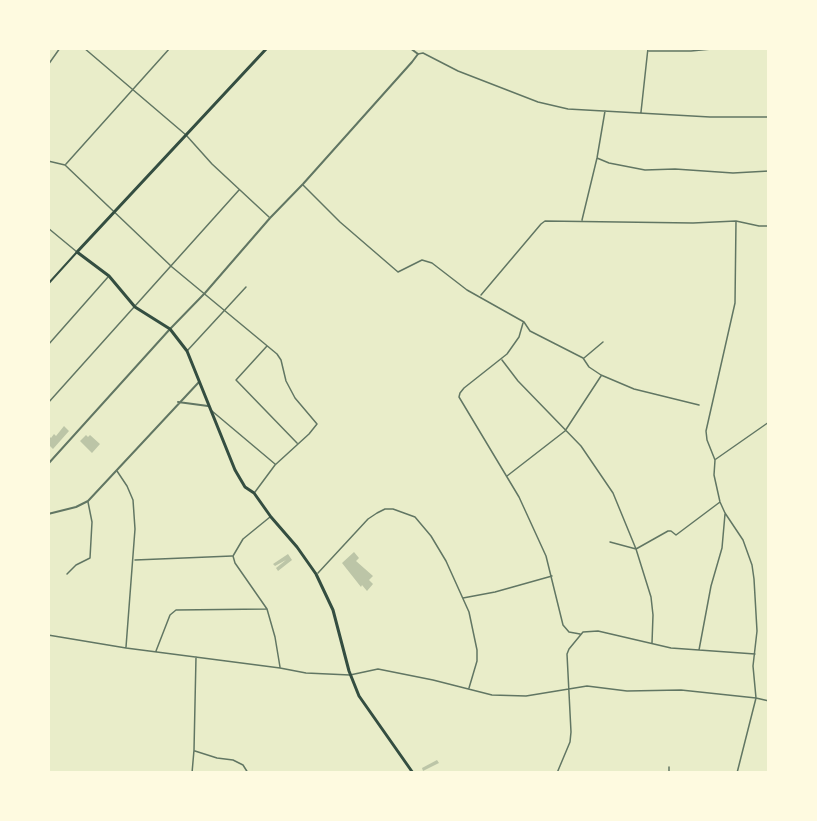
<!DOCTYPE html>
<html>
<head>
<meta charset="utf-8">
<style>
  body { margin:0 }
  #map { position:relative; width:817px; height:821px; overflow:hidden; background:#e9edc9; font-family:Commissioner,sans-serif }
  canvas { display:block }
  .frame { position:absolute; inset:0; border:50px solid #fefae0; pointer-events:none }
</style>
</head>
<body>
<div id="map">
<canvas width="817" height="821"></canvas>
<div class="frame"></div>
</div>
<script>
const g = document.querySelector('canvas').getContext('2d');
g.lineJoin = 'round';
function fillPath(path, color) { g.fillStyle = color; g.fill(path, 'evenodd'); }
const toPath = rows => new Path2D(rows.map(r => 'M' + r).join(''));
function trace(path, color, width, dash) { g.strokeStyle = color; g.lineWidth = width; g.lineCap = dash ? 'butt' : 'round'; g.setLineDash(dash || []); g.stroke(path); }
const building = toPath([
  [64,426,69,431,53,449,48,444,48,435,51,438,54,434,56,436],
  [86,435,88,437,90,435,100,444,92,453,80,441],
  [354,552,359,558,356,561,373,576,369,580,373,584,367,591,362,585,361,587,342,563],
  [288,554,292,560,278,571,276,568,286,560,275,566,273,564],
  [437,760,439,763,423,771,422,768]
]);
const minor = toPath([
  [84,48,186,135,212,164,269,217],
  [649,51,691,51,722,48],
  [418,54,423,53,458,71,538,102,568,109,710,117,769,117],
  [48,65,60,48],
  [641,112,648,48],
  [597,158,609,163,645,170,675,169,733,173,769,171],
  [48,161,65,165,172,267,277,354,281,360,286,381,295,398,317,424,309,434,275,465,255,492],
  [66,164,170,48],
  [303,185,340,222,398,272,422,260,432,263,467,290,524,322,530,331,583,358,589,367,601,375,634,389,699,405],
  [582,220,597,158,605,111],
  [736,221,735,303,706,431,707,440,715,460,714,475,720,502,725,513,743,540,752,565,754,579,757,631,753,666,756,698,737,773],
  [48,228,77,252],
  [481,295,541,224,545,221,693,223,736,221,759,226,769,226],
  [523,323,519,337,507,354,464,388,460,393,459,397,519,497,546,556,563,625,569,632,580,634],
  [48,345,108,277],
  [267,346,236,380,297,443],
  [187,351,246,287],
  [584,358,603,342],
  [502,360,518,381,581,446,613,493,636,549,651,597,653,615,652,643],
  [48,403,239,190],
  [212,411,275,464],
  [716,459,769,422],
  [117,471,127,486,133,500,135,529,126,647],
  [507,476,565,431,601,376],
  [270,517,243,539,233,556,235,563,267,609,275,637,280,667],
  [610,542,636,549,668,531,671,531,676,535,720,502],
  [135,560,232,556],
  [318,573,368,519,377,513,385,509,393,509,415,517,431,536,446,561,469,612,477,650,477,661,469,688],
  [67,574,76,565,90,558,92,522,88,502],
  [463,598,495,592,552,576],
  [48,635,126,648,280,668,306,673,350,675,378,669,433,680,492,695,526,696,587,686,627,691,681,690,756,698,769,701],
  [699,650,711,586,722,548,725,514],
  [156,651,170,615,176,610,266,609],
  [195,751,217,758,233,760,243,765,248,773],
  [669,767,669,773],
  [192,773,194,750,196,657],
  [557,773,570,742,571,732,567,654,569,649,583,632,598,631,671,648,755,654]
]);
const tertiary = toPath([
  [178,402,208,406],
  [48,464,170,329,205,293,270,218,303,184,412,62,418,54,410,48],
  [48,514,76,507,88,501,199,382]
]);
const secondary = toPath([
  [48,284,77,252]
]);
const primary = toPath([
  [267,48,77,252,109,276,135,307,170,329,187,351,235,470,245,487,254,493,271,517,297,547,316,574,333,610,349,671,359,696,413,773]
]);
fillPath(building, '#bcc5a7');
trace(minor, '#617663', 1.5);
trace(tertiary, '#617663', 2);
trace(secondary, '#344e41', 2);
trace(primary, '#344e41', 3);
</script>
</body>
</html>
